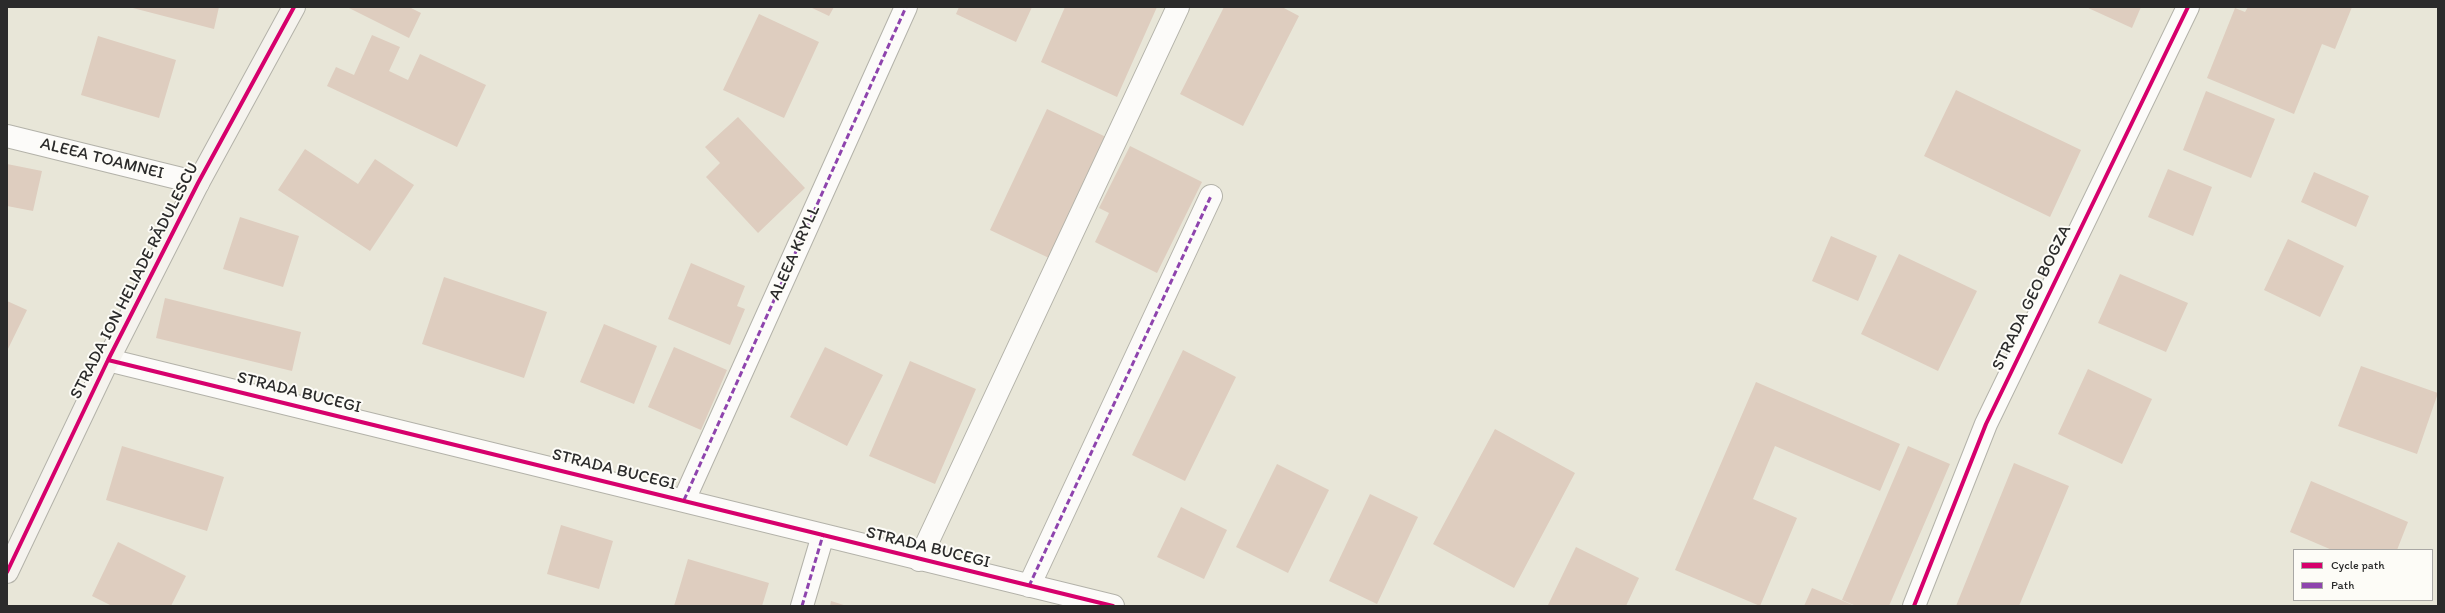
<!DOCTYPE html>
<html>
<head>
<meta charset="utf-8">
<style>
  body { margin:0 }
  #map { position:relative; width:2445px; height:613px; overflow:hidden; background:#e8e6d8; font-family:Itim,sans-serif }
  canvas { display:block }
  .frame { position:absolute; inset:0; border:8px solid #2b2b2b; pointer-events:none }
  .legend { position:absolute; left:2293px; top:549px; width:140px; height:52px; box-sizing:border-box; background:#fdfcf7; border:1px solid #a9a8a5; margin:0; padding:5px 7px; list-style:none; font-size:12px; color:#2b2b2b }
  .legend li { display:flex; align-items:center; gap:8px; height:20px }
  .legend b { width:20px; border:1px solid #a9a8a5 }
</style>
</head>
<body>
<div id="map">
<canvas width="2445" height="613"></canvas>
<div class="frame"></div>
<ul class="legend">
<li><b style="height:5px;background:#d6006c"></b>Cycle path</li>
<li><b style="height:5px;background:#8e44ad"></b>Path</li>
</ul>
</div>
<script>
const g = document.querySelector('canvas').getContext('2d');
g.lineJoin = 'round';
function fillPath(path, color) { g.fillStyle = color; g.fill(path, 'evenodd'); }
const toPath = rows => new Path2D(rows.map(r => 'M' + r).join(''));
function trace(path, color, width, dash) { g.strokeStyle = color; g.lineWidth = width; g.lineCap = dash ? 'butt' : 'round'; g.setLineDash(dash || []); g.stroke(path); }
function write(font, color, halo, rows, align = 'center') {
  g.font = font + ' Itim,sans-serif'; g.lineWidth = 4; g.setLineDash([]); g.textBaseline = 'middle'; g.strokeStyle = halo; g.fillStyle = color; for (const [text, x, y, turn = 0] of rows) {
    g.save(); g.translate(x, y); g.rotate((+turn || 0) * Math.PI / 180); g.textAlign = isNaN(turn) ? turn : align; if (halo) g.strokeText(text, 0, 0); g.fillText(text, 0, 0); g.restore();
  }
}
const building = toPath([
  [129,7,219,7,214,29],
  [347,7,409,7,421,13,409,38],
  [810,7,834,7,829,16],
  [959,7,1032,7,1016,42,956,14],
  [1065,7,1157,7,1117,97,1041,62],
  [1224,7,1282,7,1299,16,1243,126,1180,94],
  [2086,7,2141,7,2132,28],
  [2248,7,2352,7,2335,49,2322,44,2294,114,2207,78,2235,8,2245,12],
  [759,14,819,42,784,118,723,90],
  [372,35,400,47,389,71,408,80,420,54,486,85,457,147,327,86,336,67,354,75],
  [98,36,176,60,159,118,81,95],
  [1956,90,2081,150,2050,217,1924,156],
  [2206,91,2275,119,2251,178,2183,150],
  [1047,109,1106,137,1049,258,990,230],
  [738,117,805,188,758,233,706,177,720,163,705,147],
  [1130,146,1202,182,1157,273,1095,242,1109,213,1099,208],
  [305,149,358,184,375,159,414,185,370,251,278,190],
  [7,164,42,171,33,211,7,206],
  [2168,169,2212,187,2193,236,2148,217],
  [2314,172,2369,196,2356,227,2301,202],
  [240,217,299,236,283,287,223,269],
  [1831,236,1877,256,1858,301,1812,281],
  [2288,239,2344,266,2320,317,2264,290],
  [1899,254,1977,291,1938,371,1861,334],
  [691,263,745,286,737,306,745,309,730,345,668,319],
  [2120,274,2188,303,2166,352,2098,323],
  [444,277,547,312,524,378,422,344],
  [165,298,301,332,292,371,156,338],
  [7,301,27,310,7,351],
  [604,324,657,346,634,404,580,382],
  [674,347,727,370,701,430,648,407],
  [825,347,883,375,847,446,790,417],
  [1183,350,1236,377,1185,481,1132,455],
  [910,361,976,389,935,484,869,456],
  [2361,366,2438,393,2417,454,2338,426],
  [2088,369,2152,399,2122,464,2058,434],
  [1756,382,1900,444,1880,491,1775,446,1753,499,1797,518,1760,606,1675,570],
  [1495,429,1575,473,1514,588,1433,544],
  [122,446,224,477,207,531,106,500],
  [1908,446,1950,464,1889,606,1856,606,1842,600],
  [2014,463,2069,486,2019,606,1956,606],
  [1277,464,1329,490,1288,573,1236,547],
  [2311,481,2408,522,2397,550,2332,550,2290,532],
  [1370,494,1418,517,1377,604,1329,581],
  [1181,507,1227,530,1204,579,1157,557],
  [561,525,613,541,599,589,547,574],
  [118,542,186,576,171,606,112,606,92,596],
  [1576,547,1639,578,1626,606,1548,605],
  [688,559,769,583,762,606,674,606],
  [1812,588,1855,606,1804,606],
  [831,601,847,606,830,606]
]);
const street = toPath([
  [7,136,198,183],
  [108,360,1113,606],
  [684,500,906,7],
  [919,560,1178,7],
  [1029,586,1211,196],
  [802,606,823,535],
  [1914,606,1986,424,2188,7]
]);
const secondary = toPath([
  [7,572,108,360,198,183,294,7]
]);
const quiet = toPath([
  [684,500,906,7],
  [1029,586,1211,196],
  [802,606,823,535]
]);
const cycleway = toPath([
  [108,360,1113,606],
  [7,572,108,360,198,183,294,7],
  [1914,606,1986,424,2188,7]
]);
const streetNames = [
  ["ALEEA TOAMNEI",102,159,14],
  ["ALEEA KRYLL",795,253,-66],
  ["STRADA ION HELIADE RĂDULESCU",135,281,-63],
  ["STRADA GEO BOGZA",2032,298,-64],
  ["STRADA BUCEGI",299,393,14],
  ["STRADA BUCEGI",614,470,14],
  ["STRADA BUCEGI",928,548,14]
];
fillPath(building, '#decdbf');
trace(street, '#b3b2a9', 24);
trace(secondary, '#b3b2a9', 24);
trace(street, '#fcfbf9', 22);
trace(secondary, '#f5f3ee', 22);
trace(quiet, '#8e44ad', 3, [6, 3]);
trace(cycleway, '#d6006c', 4);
write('17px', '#2b2b2b', '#fdfcf7', streetNames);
</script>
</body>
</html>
